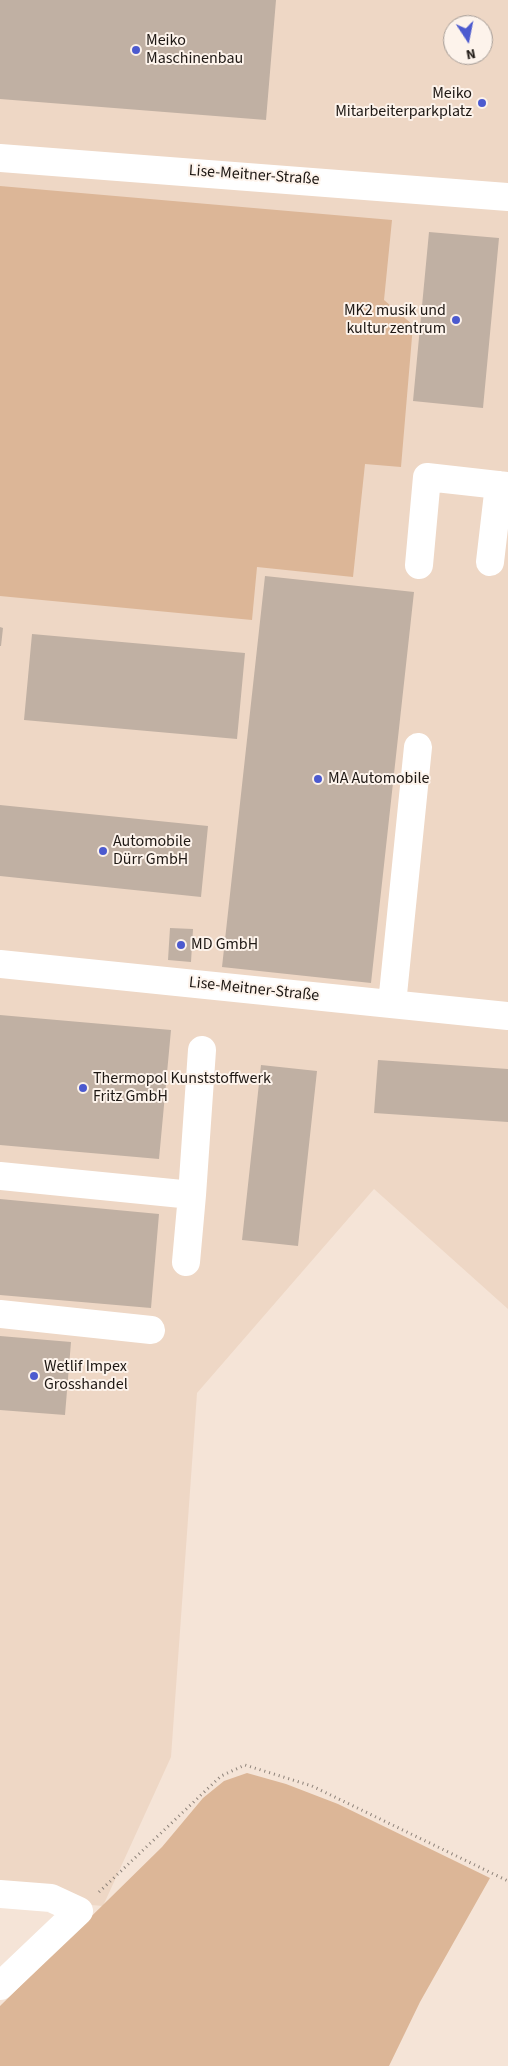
<!DOCTYPE html>
<html>
<head>
<meta charset="utf-8">
<style>
  body { margin:0 }
  #map { position:relative; width:508px; height:2066px; overflow:hidden; background:#f5e4d7; font-family:"Source Sans 3",sans-serif }
  canvas { display:block }
  .north { position:absolute; left:443px; top:15px; width:50px; height:50px; box-sizing:border-box; background:#fdf3eb; border:1px solid #a49b95; border-radius:50%; rotate:169deg; font-size:14px; font-weight:700; line-height:20px; text-align:center; color:#1e1814 }
  .north::after { content:''; display:block; margin:auto; width:18px; height:22px; background:#4c5acf; clip-path:polygon(50% 0,100% 100%,50% 72%,0 100%) }
</style>
</head>
<body>
<div id="map">
<canvas width="508" height="2066"></canvas>
<div class="north">N</div>
</div>
<script>
const g = document.querySelector('canvas').getContext('2d');
g.lineJoin = 'round';
function fillPath(path, color) { g.fillStyle = color; g.fill(path, 'evenodd'); }
const toPath = rows => new Path2D(rows.map(r => 'M' + r).join(''));
function trace(path, color, width, dash) { g.strokeStyle = color; g.lineWidth = width; g.lineCap = dash ? 'butt' : 'round'; g.setLineDash(dash || []); g.stroke(path); }
function write(font, color, halo, rows, align = 'center') {
  g.font = font + ' "Source Sans 3",sans-serif'; g.lineWidth = 4; g.setLineDash([]); g.textBaseline = 'middle'; g.strokeStyle = halo; g.fillStyle = color; for (const [text, x, y, turn = 0] of rows) {
    g.save(); g.translate(x, y); g.rotate((+turn || 0) * Math.PI / 180); g.textAlign = isNaN(turn) ? turn : align; if (halo) g.strokeText(text, 0, 0); g.fillText(text, 0, 0); g.restore();
  }
}
const built = toPath([
  [0,0,508,0,508,1309,374,1189,197,1393,171,1757,103,1906,0,1897],
  [453,25,483,25,483,55,453,55]
]);
const green = toPath([
  [0,186,392,220,384,300,413,325,401,467,365,464,353,577,257,567,252,620,0,596],
  [247,1773,286,1784,338,1804,490,1878,420,2002,389,2066,0,2066,0,2006,162,1847,203,1798,224,1781]
]);
const building = toPath([
  [0,0,276,0,266,120,0,99],
  [429,232,499,238,483,408,413,401],
  [265,576,414,592,371,983,222,967],
  [0,627,3,628,1,646,0,646],
  [32,634,245,653,237,739,24,720],
  [0,805,208,826,201,897,0,876],
  [170,928,193,929,191,962,168,960],
  [0,1015,171,1030,159,1159,0,1145],
  [378,1060,508,1069,508,1122,374,1113],
  [261,1065,317,1071,298,1246,242,1240],
  [0,1199,159,1214,151,1308,0,1295],
  [0,1336,71,1342,65,1415,0,1410]
]);
const path = toPath([
  [99,1892,221,1776,245,1765,312,1786,508,1881]
]);
const minor = toPath([
  [0,158,508,197],
  [490,562,499,485],
  [419,565,427,477,508,486],
  [0,964,508,1016],
  [392,1004,418,747],
  [0,1176,192,1195,186,1262],
  [192,1195,202,1050],
  [0,1314,151,1330],
  [0,1894,51,1898,79,1911,0,1986]
]);
const markers = [
  [136,50,5,"#4c5acf"],
  [482,103,5,"#4c5acf"],
  [456,320,5,"#4c5acf"],
  [318,779,5,"#4c5acf"],
  [103,851,5,"#4c5acf"],
  [181,945,5,"#4c5acf"],
  [83,1088,5,"#4c5acf"],
  [34,1376,5,"#4c5acf"]
];
const poiNames = [
  ["Meiko",146,41],
  ["Maschinenbau",146,59],
  ["Meiko",472,94,"right"],
  ["Mitarbeiterparkplatz",472,112,"right"],
  ["MK2 musik und",446,311,"right"],
  ["kultur zentrum",446,329,"right"],
  ["MA Automobile",328,779],
  ["Automobile",113,842],
  ["Dürr GmbH",113,860],
  ["MD GmbH",191,945],
  ["Thermopol Kunststoffwerk",93,1079],
  ["Fritz GmbH",93,1097],
  ["Wetlif Impex",44,1367],
  ["Grosshandel",44,1385]
];
const streetNames = [
  ["Lise-Meitner-Straße",254,176,4],
  ["Lise-Meitner-Straße",254,990,6]
];
fillPath(built, '#eed7c5');
fillPath(green, '#dcb697');
fillPath(building, '#c0b0a3');
trace(path, '#8d8279', 3, [1, 4]);
trace(minor, '#fff', 28);
for (const [x, y, r, color] of markers) { const dot = new Path2D(); dot.arc(x, y, r, 0, 2 * Math.PI); g.fillStyle = color; g.fill(dot); trace(dot, '#fdf3eb', 2); }
write('16px', '#1e1814', '#fdf3eb', poiNames, 'left');
write('16px', '#1e1814', '#fdf3eb', streetNames);
</script>
</body>
</html>
